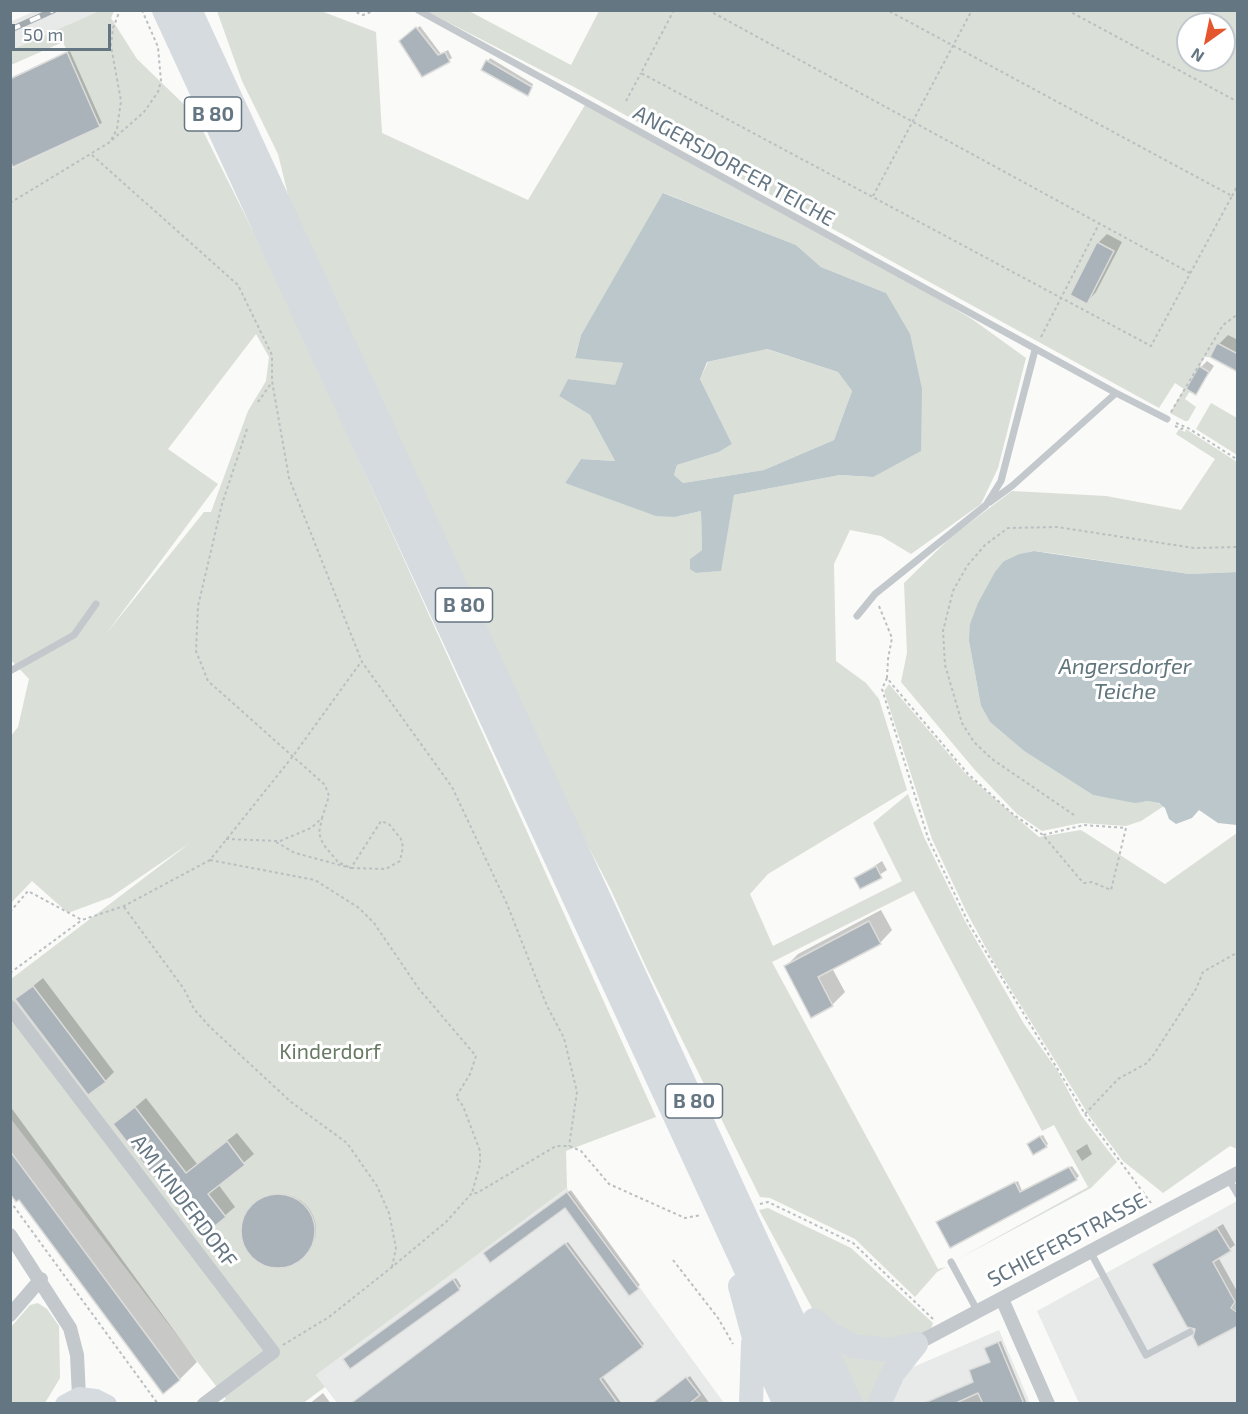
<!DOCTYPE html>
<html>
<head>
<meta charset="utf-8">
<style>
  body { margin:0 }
  #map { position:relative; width:1248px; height:1414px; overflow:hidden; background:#fafaf8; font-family:"Exo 2",sans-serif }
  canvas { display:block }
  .frame { position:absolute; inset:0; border:12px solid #657683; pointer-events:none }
  .north { position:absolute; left:1176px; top:12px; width:60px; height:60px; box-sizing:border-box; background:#fff; border:2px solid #c1c8cd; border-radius:50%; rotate:213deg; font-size:16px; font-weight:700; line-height:24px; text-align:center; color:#657683 }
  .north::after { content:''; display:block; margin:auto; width:21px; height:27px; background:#e4572e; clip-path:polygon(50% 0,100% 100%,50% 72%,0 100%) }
  .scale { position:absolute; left:12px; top:24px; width:99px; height:27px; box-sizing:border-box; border:3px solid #657683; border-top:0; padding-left:8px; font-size:18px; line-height:21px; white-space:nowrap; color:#657683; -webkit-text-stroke:4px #fff; paint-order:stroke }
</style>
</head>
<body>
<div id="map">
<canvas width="1248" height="1414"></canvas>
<div class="frame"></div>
<div class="north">N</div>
<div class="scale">50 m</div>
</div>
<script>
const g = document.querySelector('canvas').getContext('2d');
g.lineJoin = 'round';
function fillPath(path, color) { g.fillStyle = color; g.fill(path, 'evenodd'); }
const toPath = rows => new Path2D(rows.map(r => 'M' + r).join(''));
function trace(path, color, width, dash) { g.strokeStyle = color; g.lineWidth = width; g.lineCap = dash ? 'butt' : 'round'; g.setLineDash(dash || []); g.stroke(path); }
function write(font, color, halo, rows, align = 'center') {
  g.font = font + ' "Exo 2",sans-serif'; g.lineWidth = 6; g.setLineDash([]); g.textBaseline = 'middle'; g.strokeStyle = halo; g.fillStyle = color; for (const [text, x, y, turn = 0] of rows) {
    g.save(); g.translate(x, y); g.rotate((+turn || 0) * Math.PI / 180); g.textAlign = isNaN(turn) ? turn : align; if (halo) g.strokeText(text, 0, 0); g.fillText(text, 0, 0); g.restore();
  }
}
const built = toPath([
  [35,11,99,11,11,50,10,22],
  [567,1188,724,1403,337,1403,316,1375],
  [1237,1201,1237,1403,1079,1403,1037,1311],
  [999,1330,1030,1403,890,1404,904,1371]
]);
const green = toPath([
  [99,11,114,11,111,18,137,59,195,115,279,283,656,1117,566,1151,567,1188,316,1375,325,1387,302,1404,221,1403,226,1399,11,1119,11,979,190,843,111,897,68,913,32,881,11,903,11,736,18,727,29,679,10,659,11,169,100,127,63,42,11,65,11,50],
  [256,334,269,357,266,381,248,411,211,512,204,512,106,634,218,484,168,449],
  [217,11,321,11,376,32,382,133,528,200,585,105,923,290,972,319,1026,358,998,468,981,504,911,554,881,536,850,530,834,564,836,661,866,683,879,699,907,790,768,874,750,894,773,946,902,881,873,823,908,794,924,837,965,921,1024,1024,1057,1070,1081,1115,1117,1162,1091,1188,956,1260,1088,1187,1054,1125,1042,1131,914,891,772,962,938,1269,946,1267,937,1272,915,1297,855,1239,770,1198,760,1197,647,969,610,888,578,827,291,207,278,154,242,81],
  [664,193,796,245,821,267,886,293,873,477,840,475,734,495,720,571,696,573,690,559,702,550,701,511,675,517,565,483,581,459,615,461,590,415,559,396,568,379,615,386,623,363,575,357,581,335],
  [426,11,469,11,571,65,599,11,1237,11,1237,354,1218,344,1210,357,1205,357,1187,389,1190,391,1185,399,1196,407,1188,421,1185,421,1170,413,1184,389,1175,383,1159,408,576,88],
  [1188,24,1224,24,1224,60,1188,60],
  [766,349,838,372,852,391,834,440,764,470,683,483,674,475,677,465,719,452,732,444,700,379,708,362],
  [1211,403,1237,418,1237,455,1196,429],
  [1179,429,1185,432,1186,429,1237,462,1237,572,1189,574,1051,553,1034,551,1019,554,1004,561,969,641,981,706,990,722,1024,751,1093,795,1144,802,1152,800,1164,806,1141,821,1126,826,1081,823,1042,831,1017,814,974,769,901,682,907,653,904,583,952,536,1012,491,1106,496,1181,510,1215,459,1176,434],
  [889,684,965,773,1039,837,1081,830,1165,884,1237,833,1237,1149,1230,1146,1163,1193,1123,1161,1090,1117,992,959,966,911,932,839,884,691],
  [768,1208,851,1248,933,1323,931,1329,910,1339,884,1345,822,1321,812,1308,759,1210],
  [38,1303,47,1309,59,1326,60,1378,45,1403,11,1403,11,1327,30,1305],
  [828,1339,891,1355,873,1403,856,1403]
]);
const water = toPath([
  [663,193,796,245,821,267,886,293,910,334,922,389,921,451,873,477,840,475,734,495,721,571,696,573,690,569,690,559,702,550,701,511,675,517,656,516,565,483,581,459,615,461,590,415,559,396,568,379,615,385,623,363,575,358,581,335],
  [767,349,838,372,852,391,834,440,764,470,683,483,674,475,677,465,719,452,732,444,700,379,707,362],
  [1034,551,1189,574,1237,572,1237,825,1218,823,1199,810,1192,818,1176,824,1169,819,1165,808,1159,803,1149,801,1135,803,1093,795,1024,751,990,722,981,706,969,641,970,624,978,603,995,572,1004,561,1019,554]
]);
const shadow = toPath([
  [420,26,441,54,448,50,452,58,449,60,403,39],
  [70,51,102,123,14,165,10,158,10,78],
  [490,58,533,84,530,92,527,95,483,69],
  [1107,234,1122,242,1096,292,1087,302,1098,243],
  [1228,335,1238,340,1238,371,1219,344],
  [1207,361,1214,366,1196,393,1201,367],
  [882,861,887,870,860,887,856,878],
  [881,910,892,930,880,943,832,968,845,992,832,1005,785,967,798,954],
  [43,978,114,1072,105,1081,27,991],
  [146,1098,197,1164,237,1133,254,1154,218,1184,235,1207,205,1232,115,1124],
  [10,1106,197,1362,178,1381,10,1187],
  [1043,1135,1048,1144,1046,1146,1031,1141],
  [1087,1144,1092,1154,1082,1161,1076,1151],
  [1072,1166,1079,1176,1076,1179,950,1246,941,1220,1018,1181,1022,1191],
  [571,1190,640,1285,630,1293,565,1206,488,1251],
  '244 1230a36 36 0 1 1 72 0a36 36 0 1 1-72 0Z',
  [1223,1224,1235,1245,1218,1257,1238,1293,1238,1324,1196,1328,1154,1264],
  [568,1242,644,1344,602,1376,622,1404,351,1404],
  [456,1278,461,1286,459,1289,348,1357],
  [1001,1341,1027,1404,921,1404,975,1381,970,1371,991,1361,986,1348],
  [690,1376,710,1404,652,1404],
  [323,1393,331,1404,309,1404]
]);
const building = toPath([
  [416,27,438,55,445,52,450,62,422,77,399,41,416,27],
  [67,52,100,127,13,167,10,161,10,79,67,52],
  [486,60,532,87,528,96,481,70,486,60],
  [1097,242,1114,251,1087,304,1070,295,1097,242],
  [1217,343,1238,354,1238,372,1210,357,1217,343],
  [1199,366,1209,372,1196,395,1186,389,1199,366],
  [876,866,882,878,860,889,854,878,876,866],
  [869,921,881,944,818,977,833,1006,811,1018,784,966,869,921],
  [33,986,106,1082,88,1095,15,999,33,986],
  [135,1107,186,1173,227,1141,245,1165,208,1194,226,1217,205,1234,168,1187,164,1190,113,1124,135,1107],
  [1040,1136,1047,1147,1033,1155,1027,1144,1040,1136],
  [10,1151,180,1380,163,1394,19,1200,16,1202,10,1194,10,1151],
  [1069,1167,1077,1180,950,1248,936,1222,1015,1182,1020,1192,1069,1167],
  [567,1192,639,1289,629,1296,565,1208,490,1263,483,1253,567,1192],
  '241 1231a37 37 0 1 1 74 0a37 37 0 1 1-74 0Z',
  [1217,1228,1231,1251,1213,1262,1235,1302,1231,1308,1238,1313,1238,1326,1198,1347,1193,1337,1195,1329,1187,1327,1152,1264,1217,1228],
  [565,1243,643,1347,600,1379,618,1404,350,1404,565,1243],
  [453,1279,460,1290,350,1369,343,1359,453,1279],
  [998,1342,1024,1404,983,1404,978,1393,954,1404,922,1404,973,1382,969,1370,990,1362,984,1348,998,1342],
  [686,1377,700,1395,689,1404,651,1404,686,1377]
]);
const path = toPath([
  [351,10,363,15,376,10],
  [674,10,641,73,1151,346,1232,196,887,10],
  [708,10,1190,273],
  [1067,10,1238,102],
  [626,101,641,73],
  [112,140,144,112,158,92,161,81,158,47,142,10],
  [92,155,238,285,272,355,272,381,289,478,362,662,452,787,507,904,547,1006,564,1038,577,1092,569,1146],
  [873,196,972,10],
  [1232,196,1238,185],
  [10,203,110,142,117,129,121,101,111,46,113,28,120,10],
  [1041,337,1099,224],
  [258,402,272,382],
  [1171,412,1223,325,1238,314],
  [1176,423,1188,428,1238,460],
  [1175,426,1182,429,1185,426],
  [879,606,892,638,888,659,887,678,891,683,968,774,1014,815,1043,835,1079,878,1084,883,1092,882,1111,890,1126,828,1084,825,1043,835],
  [887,678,882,689,928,838,969,924,1085,1114,1151,1203],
  [1074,815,992,759,974,742,962,723,945,665,943,631,953,591,967,566,985,545,1008,528,1057,527,1194,548,1238,547],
  [226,839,280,841,311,828,322,818,329,796,325,785,208,681,196,651,198,606,222,504,247,429],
  [276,842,295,853,351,868,381,821,389,824,401,839,403,847,400,861,386,869,351,868,338,862,323,844,319,833,322,818],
  [210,860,315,880,359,908,374,923,419,989,476,1056,470,1074,456,1097,463,1106,480,1151,480,1164,472,1193],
  [124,907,184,989,194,1009,210,1027,291,1102,347,1143,377,1186,389,1213,396,1248,392,1267],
  [10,912,28,891,82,920,124,906,210,860,293,756,361,662],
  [10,973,82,920],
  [1085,1114,1118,1079,1147,1063,1154,1054,1196,989,1203,972,1238,952],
  [10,1201,158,1404],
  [760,1204,768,1202,853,1243,933,1319],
  [673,1260,718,1318,733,1344],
  [283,1345,329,1317,392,1267,446,1222,472,1193,477,1193,556,1146,569,1146,581,1151,609,1184,685,1218,701,1215]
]);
const lane = toPath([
  [418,10,1116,393],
  [990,502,1012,486,1116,393,1167,419],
  [857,616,875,594,986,505,1001,481,1035,350],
  [10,671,74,635,96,604],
  [1228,1178,1238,1195],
  [1091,1253,1146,1355,1190,1332],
  [951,1262,978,1312],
  [1237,1307,1238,1307]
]);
const street = toPath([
  [10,1007,273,1352,204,1404],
  [10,1235,70,1328,77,1355,79,1396],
  [1002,1299,1048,1404],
  [10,1315,41,1279],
  [916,1344,1238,1173]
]);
const secondary = toPath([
  [64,1404,79,1396,96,1398,108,1404]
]);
const highway = toPath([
  [164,10,808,1404],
  [190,10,832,1404],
  [740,1286,753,1334,785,1404],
  [814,1320,830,1334,853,1346,888,1350,916,1344],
  [818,1333,851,1404],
  [751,1404,753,1343],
  [879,1404,893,1373,916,1344]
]);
const rail = toPath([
  [10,30,54,10]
]);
const shields = [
  [213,114,57],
  [464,605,57],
  [694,1101,57]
];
const shieldNames = [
  ["B 80",213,114],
  ["B 80",464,605],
  ["B 80",694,1101]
];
const streetNames = [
  ["ANGERSDORFER TEICHE",734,166,29],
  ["AM KINDERDORF",184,1201,53],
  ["SCHIEFERSTRASSE",1067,1240,-28]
];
const parkNames = [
  ["Kinderdorf",330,1052]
];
const waterNames = [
  ["Angersdorfer",1125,667],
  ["Teiche",1125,692]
];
fillPath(built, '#e8e9e9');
fillPath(green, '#dadfd7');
fillPath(water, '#bbc7cb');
fillPath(shadow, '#0003');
fillPath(building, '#aab3b9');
trace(building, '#dcdcda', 1.5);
trace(path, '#bbbfc2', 2, [3, 3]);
trace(lane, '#c3c8cc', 7);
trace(street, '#c3c8cc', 14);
trace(secondary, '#d6dbdf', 18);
trace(highway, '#d6dbdf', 24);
trace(rail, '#a2aab0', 6);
trace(rail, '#fff', 4, [11]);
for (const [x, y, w] of shields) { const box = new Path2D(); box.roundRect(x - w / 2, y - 17, w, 34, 4.5); g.fillStyle = '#fff'; g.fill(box); trace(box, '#657683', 1.5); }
write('bold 20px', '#657683', null, shieldNames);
write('21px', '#657683', '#fff', streetNames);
write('21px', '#687a64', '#fff', parkNames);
write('italic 22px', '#60757c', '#fff', waterNames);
</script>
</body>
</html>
